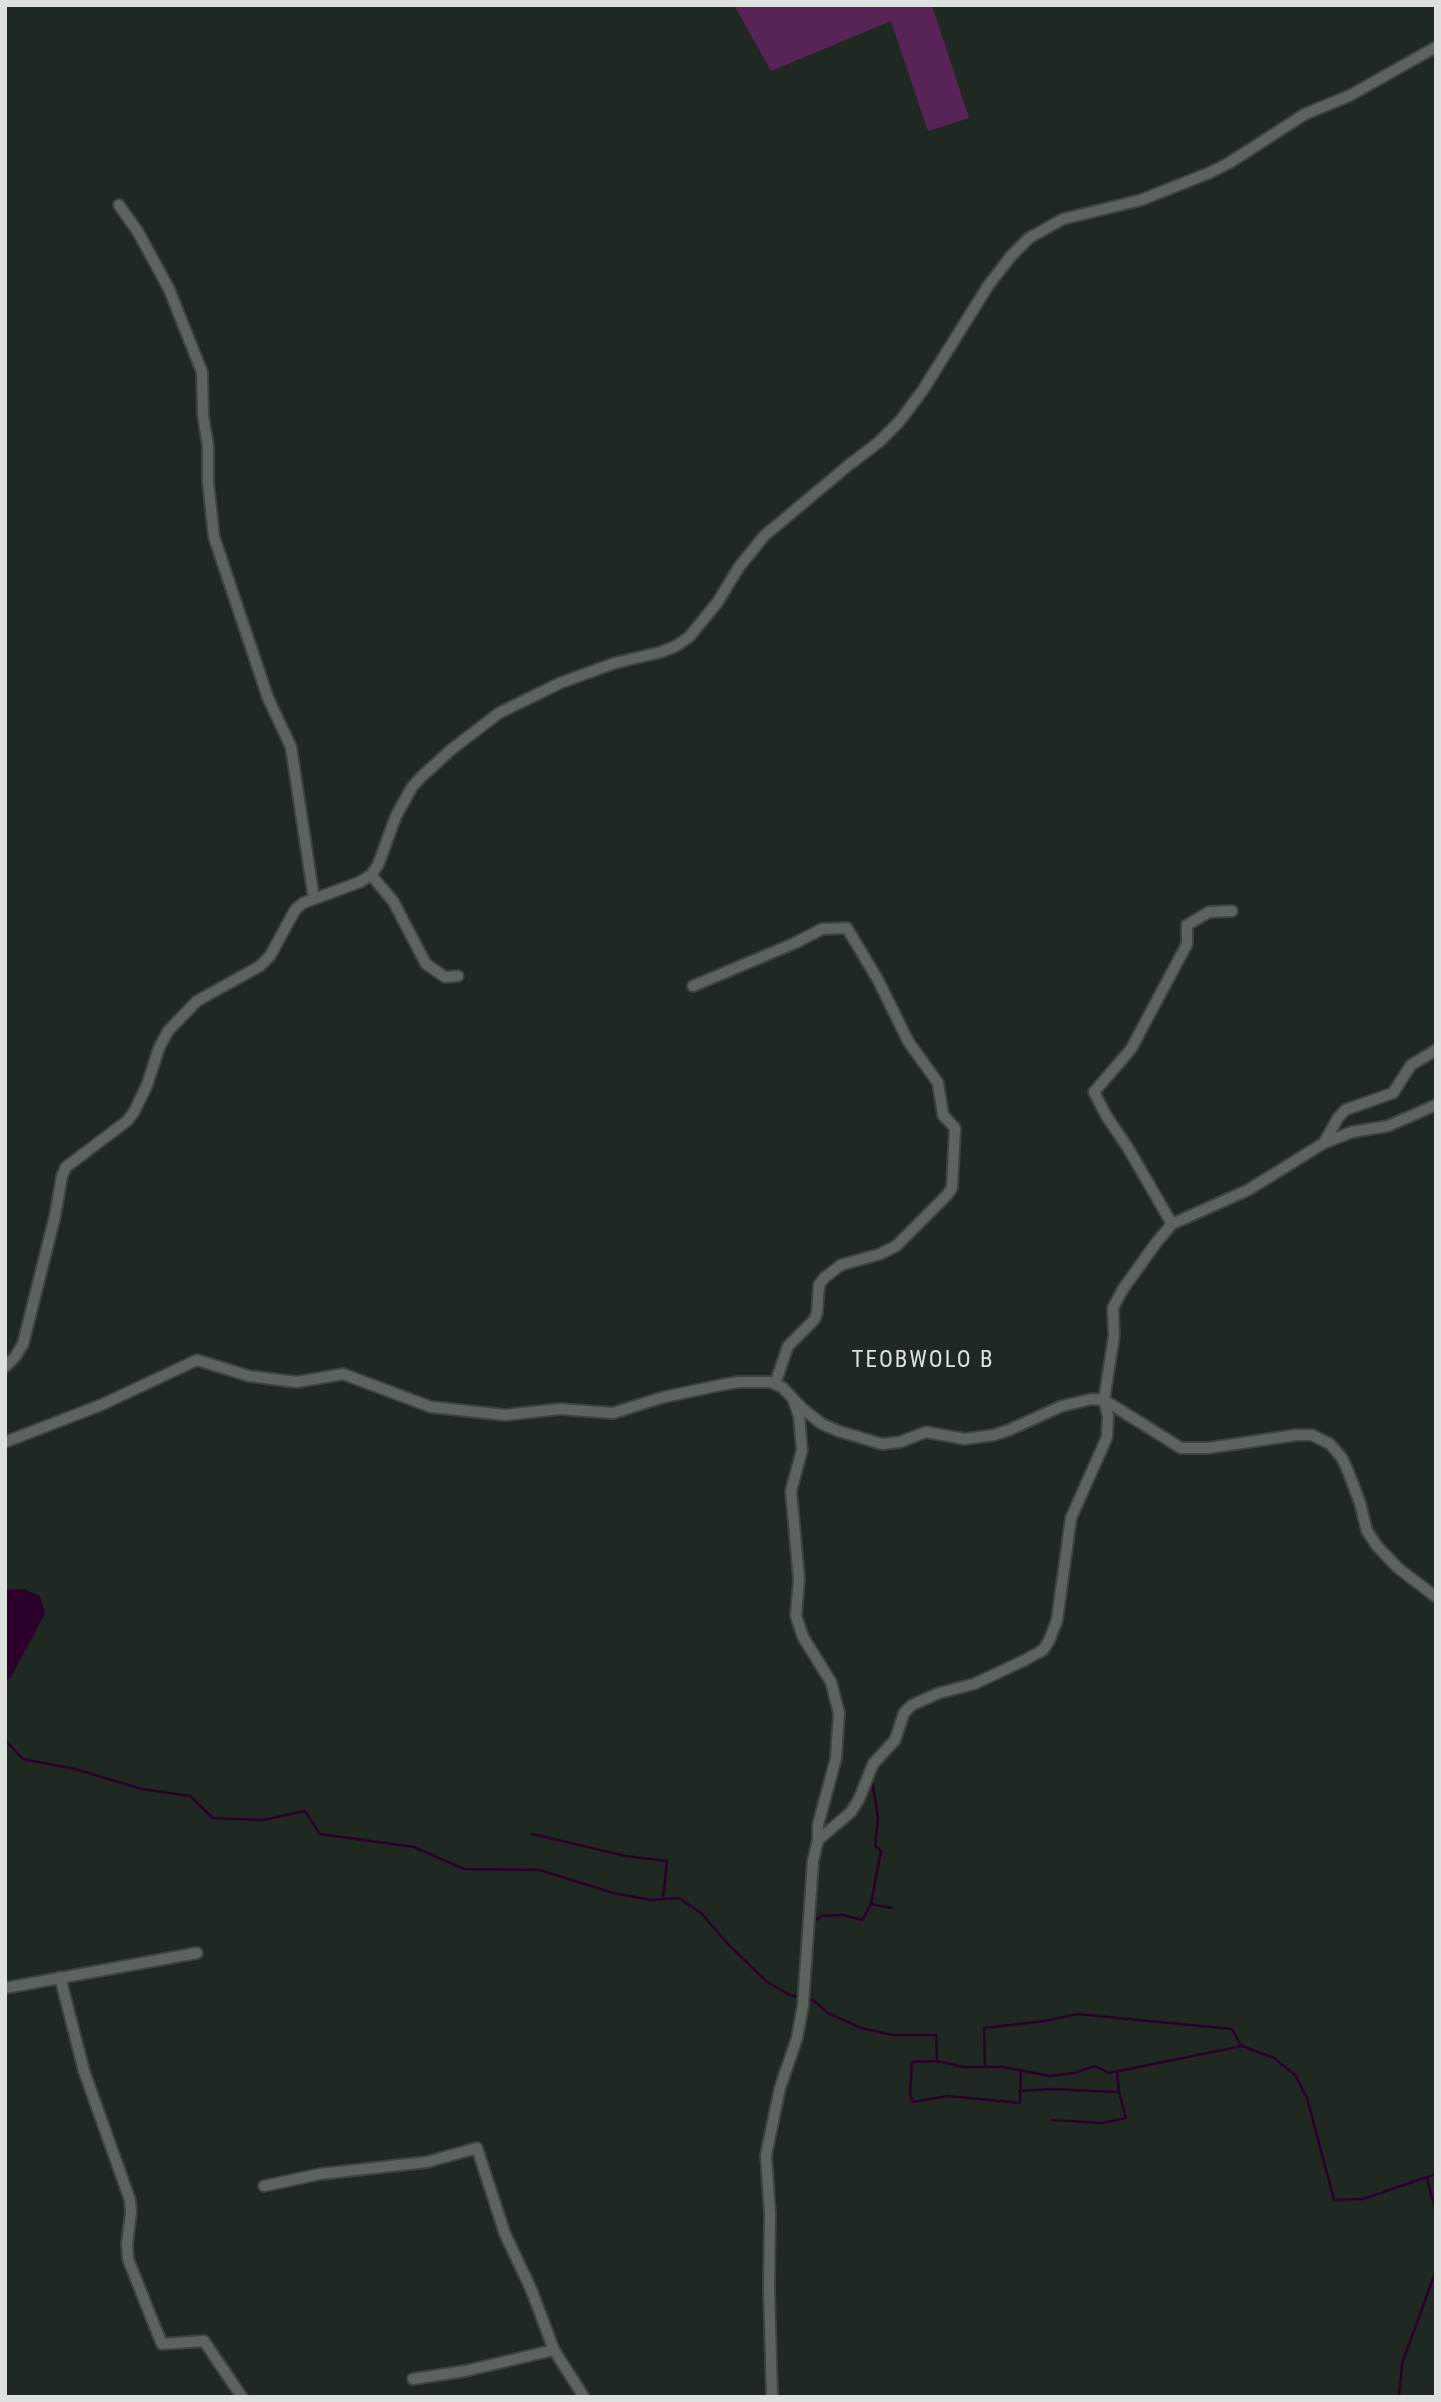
<!DOCTYPE html>
<html>
<head>
<meta charset="utf-8">
<style>
  body { margin:0 }
  #map { position:relative; width:1441px; height:2402px; overflow:hidden; background:#202822; font-family:"Roboto Condensed",sans-serif }
  canvas { display:block }
  .frame { position:absolute; inset:0; border:7px solid #dde2de; pointer-events:none }
</style>
</head>
<body>
<div id="map">
<canvas width="1441" height="2402"></canvas>
<div class="frame"></div>
</div>
<script>
const g = document.querySelector('canvas').getContext('2d');
g.lineJoin = 'round';
function fillPath(path, color) { g.fillStyle = color; g.fill(path, 'evenodd'); }
const toPath = rows => new Path2D(rows.map(r => 'M' + r).join(''));
function trace(path, color, width, dash) { g.strokeStyle = color; g.lineWidth = width; g.lineCap = dash ? 'butt' : 'round'; g.setLineDash(dash || []); g.stroke(path); }
function write(font, color, halo, rows, align = 'center') {
  g.font = font + ' "Roboto Condensed",sans-serif'; g.lineWidth = 7; g.setLineDash([]); g.textBaseline = 'middle'; g.strokeStyle = halo; g.fillStyle = color; for (const [text, x, y, turn = 0] of rows) {
    g.save(); g.translate(x, y); g.rotate((+turn || 0) * Math.PI / 180); g.textAlign = isNaN(turn) ? turn : align; if (halo) g.strokeText(text, 0, 0); g.fillText(text, 0, 0); g.restore();
  }
}
const green = toPath([
  [734,5,932,5,969,118,928,131,891,21,771,71]
]);
const water = toPath([
  [24,1589,40,1596,45,1613,11,1677,5,1682,5,1590]
]);
const stream = toPath([
  [5,1740,23,1759,75,1769,142,1789,190,1796,213,1818,263,1820,305,1811,320,1834,414,1847,464,1869,540,1870,613,1893,651,1900,679,1898,701,1913,726,1942,767,1982,790,1995,801,1998],
  [532,1834,626,1856,667,1861,663,1899],
  [871,1904,892,1908],
  [814,1921,822,1916,843,1915,862,1920,871,1904,881,1851,875,1846,878,1818,872,1781],
  [808,1999,813,2000,828,2013,861,2028,892,2035,936,2035,937,2061,963,2067,1003,2067,1050,2076,1074,2073,1095,2066,1109,2073,1242,2046,1274,2058,1295,2075,1307,2098,1334,2200,1363,2199,1436,2174],
  [937,2061,912,2062,910,2094,913,2102,948,2096,1020,2103,1021,2070],
  [985,2067,984,2028,1045,2021,1077,2014,1232,2029,1241,2046],
  [1019,2091,1052,2089,1117,2092],
  [1052,2120,1102,2123,1126,2118,1119,2092,1117,2071],
  [1427,2179,1436,2212],
  [1399,2397,1402,2364,1436,2270]
]);
const street = toPath([
  [119,205,138,232,169,289,202,372,203,415,208,446,208,482,214,537,268,698,291,747,314,899],
  [371,875,393,901,426,964,445,977,458,976],
  [693,986,795,943,822,929,847,928,878,980,908,1041,938,1083,943,1115,955,1128,952,1188,947,1195,896,1246,880,1254,841,1265,824,1278,819,1285,817,1313,814,1320,788,1346,775,1384],
  [1325,1141,1338,1118,1345,1110,1393,1093,1411,1065,1436,1050],
  [1172,1224,1128,1148,1107,1117,1094,1092,1131,1049,1187,944,1187,925,1209,912,1232,911],
  [5,1367,15,1357,23,1344,55,1216,62,1176,66,1167,127,1121,134,1112,147,1085,159,1048,168,1031,197,1001,260,966,270,956,295,910,303,903,360,882,371,875,378,865,396,816,412,787,421,777,452,749,499,713,560,683,615,663,661,652,676,646,689,637,717,603,739,567,764,536,850,464,879,442,899,422,923,390,988,286,1011,256,1029,238,1063,219,1141,200,1209,173,1229,163,1305,114,1349,96,1436,47],
  [794,1402,799,1416,802,1450,791,1491,799,1579,796,1616,803,1637,831,1682,839,1713,836,1758,818,1825,818,1840],
  [5,1442,101,1405,197,1360,249,1376,288,1381,297,1382,343,1374,431,1407,505,1415,560,1409,613,1413,664,1397,721,1385,739,1382,770,1382,782,1387,803,1409,822,1424,838,1431,882,1444,900,1442,926,1432,965,1439,994,1435,1009,1430,1062,1406,1092,1399,1104,1400,1181,1448,1208,1448,1296,1435,1312,1435,1330,1444,1342,1458,1348,1471,1360,1503,1367,1531,1377,1546,1398,1568,1436,1597],
  [60,1977,84,2071,130,2200,131,2213,127,2244,128,2259,155,2327,162,2344,204,2341,242,2397],
  [5,1988,197,1953],
  [264,2186,320,2174,427,2162,477,2148,505,2234,531,2289,554,2350],
  [413,2379,465,2371,554,2350,584,2397],
  [772,2397,769,2289,770,2214,766,2155,780,2088,797,2038,803,2005,813,1861,818,1840,851,1812,859,1799,873,1764,895,1740,904,1713,912,1705,939,1693,974,1684,1025,1660,1043,1650,1049,1641,1057,1620,1071,1518,1107,1437,1108,1416,1104,1400,1114,1336,1113,1308,1123,1289,1156,1243,1172,1224,1248,1190,1324,1143,1352,1132,1388,1126,1436,1105]
]);
const quarterNames = [
  ["TEOBWOLO B",923,1361]
];
fillPath(green, '#582457');
fillPath(water, '#2b002b');
trace(stream, '#2b002b', 2.5);
trace(street, '#3d433e', 14);
trace(street, '#5c645d', 10);
g.letterSpacing = '2px';
write('23px', '#dde2de', '#202822', quarterNames);
g.letterSpacing = '0px';
</script>
</body>
</html>
